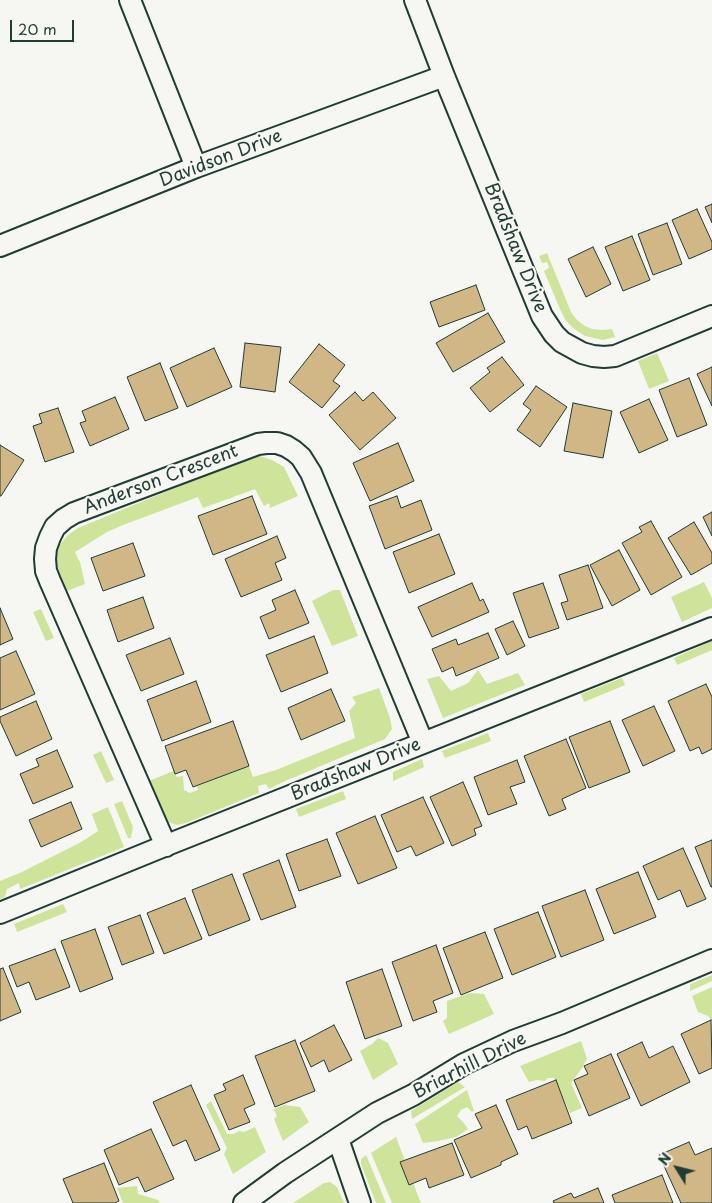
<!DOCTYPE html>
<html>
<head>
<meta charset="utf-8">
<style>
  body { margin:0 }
  #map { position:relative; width:712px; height:1203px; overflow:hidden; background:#f6f6f2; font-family:"Playpen Sans",sans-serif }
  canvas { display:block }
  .north { position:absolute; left:652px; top:1143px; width:50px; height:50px; -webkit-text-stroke:4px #f6f6f2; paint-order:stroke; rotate:306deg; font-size:14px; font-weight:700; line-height:20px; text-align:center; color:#1f3d34 }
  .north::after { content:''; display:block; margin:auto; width:18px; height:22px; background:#1f3d34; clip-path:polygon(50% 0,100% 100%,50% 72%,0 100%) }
  .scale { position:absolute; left:10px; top:20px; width:64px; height:22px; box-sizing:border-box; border:2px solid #1f3d34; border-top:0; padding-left:6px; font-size:15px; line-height:18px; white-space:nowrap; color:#1f3d34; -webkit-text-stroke:4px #f6f6f2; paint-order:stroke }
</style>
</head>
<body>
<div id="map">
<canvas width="712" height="1203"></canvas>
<div class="north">N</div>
<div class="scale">20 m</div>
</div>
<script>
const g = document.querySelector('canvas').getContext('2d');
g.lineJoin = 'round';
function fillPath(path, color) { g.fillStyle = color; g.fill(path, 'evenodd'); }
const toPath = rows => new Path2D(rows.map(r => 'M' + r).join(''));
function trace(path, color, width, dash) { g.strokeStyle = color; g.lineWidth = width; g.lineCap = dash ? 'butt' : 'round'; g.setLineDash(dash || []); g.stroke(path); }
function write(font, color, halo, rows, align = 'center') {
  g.font = font + ' "Playpen Sans",sans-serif'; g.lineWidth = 4.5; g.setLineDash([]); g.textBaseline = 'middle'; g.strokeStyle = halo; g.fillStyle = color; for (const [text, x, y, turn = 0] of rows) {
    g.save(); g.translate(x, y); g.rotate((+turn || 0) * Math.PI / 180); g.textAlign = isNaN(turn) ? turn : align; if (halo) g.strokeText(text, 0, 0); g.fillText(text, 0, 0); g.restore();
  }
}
const green = toPath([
  [547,253,571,312,577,320,585,326,592,329,602,330,612,329,615,337,603,340,585,336,573,328,566,321,560,309,544,271,549,268,547,262,542,263,539,256],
  [657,353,669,381,649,389,638,361],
  [260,456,272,460,284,467,298,496,270,508,269,503,264,506,255,489,203,508,198,497,123,525,107,532,75,552,78,559,80,562,85,584,67,591,56,564,58,547,68,535,78,528,214,472,247,459],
  [704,582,712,598,712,608,682,622,671,597],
  [333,590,340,590,358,636,332,646,312,601],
  [41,609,54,638,46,641,33,612],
  [712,641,712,650,677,665,674,658],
  [478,670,487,684,518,673,525,685,443,718,427,679,439,676,451,691,468,683],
  [622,678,625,685,584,702,581,694],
  [379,688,390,718,392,729,385,739,283,782,269,789,266,784,258,786,259,793,186,823,177,825,165,821,146,782,174,771,177,777,183,776,184,790,190,793,198,790,197,786,249,766,253,777,276,770,355,738,349,711,356,703,352,697],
  [488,733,491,741,445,758,442,751],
  [101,751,114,780,106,783,93,755],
  [422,759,424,767,393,781,393,772],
  [343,791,346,799,299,817,296,809],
  [122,801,133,827,131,838,128,838,114,804],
  [108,807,124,847,20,889,19,883,7,889,5,897,0,899,0,881,22,872,83,841,98,831,92,814],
  [63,904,67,912,17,932,14,924],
  [712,975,712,981,690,991,690,984],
  [712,987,712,1021,708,1016,698,1012,692,996],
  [470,993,484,994,494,1014,449,1034,443,1021,447,1018,447,1001],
  [378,1038,388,1043,398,1064,373,1080,360,1051,372,1044],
  [581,1041,587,1059,582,1068,571,1083,582,1108,570,1113,554,1078,548,1078,545,1081,537,1080,529,1082,520,1066],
  [458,1082,465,1087,412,1119,411,1111],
  [467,1090,474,1111,472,1112,467,1107,461,1110,457,1116,464,1123,468,1129,456,1137,438,1141,423,1143,415,1124],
  [211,1101,227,1134,234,1134,239,1131,244,1132,255,1127,266,1152,233,1174,224,1154,227,1148,206,1105],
  [284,1105,300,1107,309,1122,283,1141,274,1119,277,1116,274,1110,270,1111],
  [396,1137,418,1196,421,1203,392,1203,371,1153],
  [366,1155,377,1181,386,1203,376,1203,361,1164,361,1159],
  [330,1182,337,1187,344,1203,293,1203,324,1183],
  [137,1186,138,1194,158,1200,160,1203,123,1203,117,1188]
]);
const building = toPath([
  [712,204,712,223,705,207,712,204],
  [697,209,712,242,712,249,689,259,672,220,697,209],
  [667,223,682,264,653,275,638,234,667,223],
  [632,236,650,280,623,291,605,247,632,236],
  [593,247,611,284,586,297,568,259,593,247],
  [476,285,485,310,439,327,430,302,476,285],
  [488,313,505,342,453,372,436,343,488,313],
  [245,343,281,347,275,392,240,387,245,343],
  [319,344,345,365,333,381,340,386,322,408,289,382,319,344],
  [214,348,232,387,187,407,170,368,214,348],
  [502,357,524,385,490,412,470,388,490,372,487,368,502,357],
  [160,363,178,408,145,421,127,377,160,363],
  [712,367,712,406,697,374,712,367],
  [689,378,707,425,677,437,659,390,689,378],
  [536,386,567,407,540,447,517,430,531,410,523,404,536,386],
  [355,392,363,401,373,392,396,418,360,450,329,415,355,392],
  [115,397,129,429,90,446,80,423,86,421,82,411,115,397],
  [649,399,668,440,639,453,620,412,649,399],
  [573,403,612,411,603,458,564,451,573,403],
  [58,408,74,452,45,462,33,426,42,423,39,414,58,408],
  [398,443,414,481,370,501,353,463,398,443],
  [0,445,24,460,1,496,0,496,0,445],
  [252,496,267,534,213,555,198,516,252,496],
  [397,496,401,508,421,500,432,530,385,549,369,506,397,496],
  [712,512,712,536,703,517,712,512],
  [651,521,682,577,651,595,622,543,642,532,639,527,651,521],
  [694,522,712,553,712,563,691,575,668,538,694,522],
  [439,534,455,574,409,593,393,552,439,534],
  [277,536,286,558,275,563,282,580,241,597,225,559,277,536],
  [133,543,145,576,103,591,91,558,133,543],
  [619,550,640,590,612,606,590,565,619,550],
  [588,565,603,608,567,620,561,603,568,601,559,575,588,565],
  [472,583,480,601,483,599,489,612,432,637,418,607,472,583],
  [543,583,559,628,529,638,513,593,543,583],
  [295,590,309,623,269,639,260,617,276,610,272,600,295,590],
  [143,597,154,628,118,642,107,610,143,597],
  [0,608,13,639,0,645,0,608],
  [513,621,525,646,507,655,495,629,513,621],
  [488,633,499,658,456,676,453,667,442,672,432,649,456,639,458,645,488,633],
  [314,636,328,673,281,692,266,655,314,636],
  [170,638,184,674,141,691,126,655,170,638],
  [16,651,35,694,0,710,0,658,16,651],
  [196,681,211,722,162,741,147,700,196,681],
  [706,684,712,697,712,749,702,754,699,747,690,751,668,701,706,684],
  [331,689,345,721,301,740,288,708,331,689],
  [36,701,52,739,16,756,0,721,0,717,36,701],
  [654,706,675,751,643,766,622,720,654,706],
  [233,721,249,766,193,787,186,770,175,774,165,746,233,721],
  [610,721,630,772,589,788,569,737,610,721],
  [566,739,586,788,562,799,566,809,549,816,524,756,566,739],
  [57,750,73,787,33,804,20,774,39,766,36,759,57,750],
  [517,760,525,782,510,787,517,804,488,815,474,777,517,760],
  [463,782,482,826,474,829,476,835,452,846,430,797,463,782],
  [423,797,444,843,416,856,411,846,397,852,381,815,423,797],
  [71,802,82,829,41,847,29,820,71,802],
  [375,816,397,868,358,884,336,833,375,816],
  [327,839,341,876,299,891,286,854,327,839],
  [712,840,712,887,711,887,695,847,712,840],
  [683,848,706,899,687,907,680,890,658,900,643,866,683,848],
  [279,860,296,907,261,920,243,874,279,860],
  [638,872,656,917,614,934,596,889,638,872],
  [232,874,250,920,209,936,192,890,232,874],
  [585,890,604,940,561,957,542,906,585,890],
  [185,898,202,939,164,954,147,913,185,898],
  [538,912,556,957,512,975,494,929,538,912],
  [140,915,154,953,122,965,108,927,140,915],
  [95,929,113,979,80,992,61,941,95,929],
  [485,932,503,978,461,995,443,948,485,932],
  [436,945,453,993,433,1001,437,1012,413,1021,392,962,436,945],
  [55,949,70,987,36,1000,29,982,17,987,9,966,55,949],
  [3,968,21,1012,0,1021,0,969,3,968],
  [382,969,402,1026,365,1039,346,982,382,969],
  [711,1020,712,1068,699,1074,681,1034,711,1020],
  [334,1025,352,1060,329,1072,324,1060,311,1067,300,1043,334,1025],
  [295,1040,315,1091,275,1107,255,1056,295,1040],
  [642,1042,649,1058,673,1046,690,1082,641,1106,617,1054,642,1042],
  [611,1054,630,1098,589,1116,574,1080,588,1074,584,1066,611,1054],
  [243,1075,255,1104,244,1109,250,1122,229,1130,214,1095,226,1090,223,1084,243,1075],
  [556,1080,572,1123,532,1139,527,1126,518,1130,506,1100,556,1080],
  [191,1085,220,1150,195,1161,186,1140,173,1146,153,1102,191,1085],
  [496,1105,518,1154,501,1162,501,1165,471,1178,454,1140,482,1128,475,1114,496,1105],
  [151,1129,174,1179,145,1192,138,1177,119,1185,104,1150,151,1129],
  [689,1142,695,1155,712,1148,712,1203,681,1203,659,1155,689,1142],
  [452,1143,464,1175,429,1188,426,1178,409,1185,400,1162,452,1143],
  [104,1163,119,1201,115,1203,73,1203,63,1179,104,1163],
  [662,1175,673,1203,615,1203,612,1195,662,1175],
  [598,1188,604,1203,554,1203,553,1201,571,1193,574,1198,598,1188]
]);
const minor = toPath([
  [130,0,196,167],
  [415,0,444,76,542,316,554,334,562,342,582,353,593,356,604,357,615,356,712,316],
  [0,246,196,167,444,76],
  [166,846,50,581,46,571,45,559,46,548,50,537,55,527,64,519,74,513,258,444,266,443,277,443,286,446,294,451,301,457,311,473,423,743],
  [0,913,157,849,712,628],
  [338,1139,360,1203],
  [244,1203,285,1173,377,1113,413,1095,464,1064,513,1041,562,1023,712,960]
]);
const streetNames = [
  ["Davidson Drive",221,159,-21],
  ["Bradshaw Drive",515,248,68],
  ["Anderson Crescent",161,480,-21],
  ["Bradshaw Drive",356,770,-22],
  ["Briarhill Drive",470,1066,-27]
];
fillPath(green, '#cee49a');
fillPath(building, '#d1b686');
trace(building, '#1f3d34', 1);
trace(minor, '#1f3d34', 24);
trace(minor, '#f6f6f2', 20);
write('18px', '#1f3d34', '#f6f6f2', streetNames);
</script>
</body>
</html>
